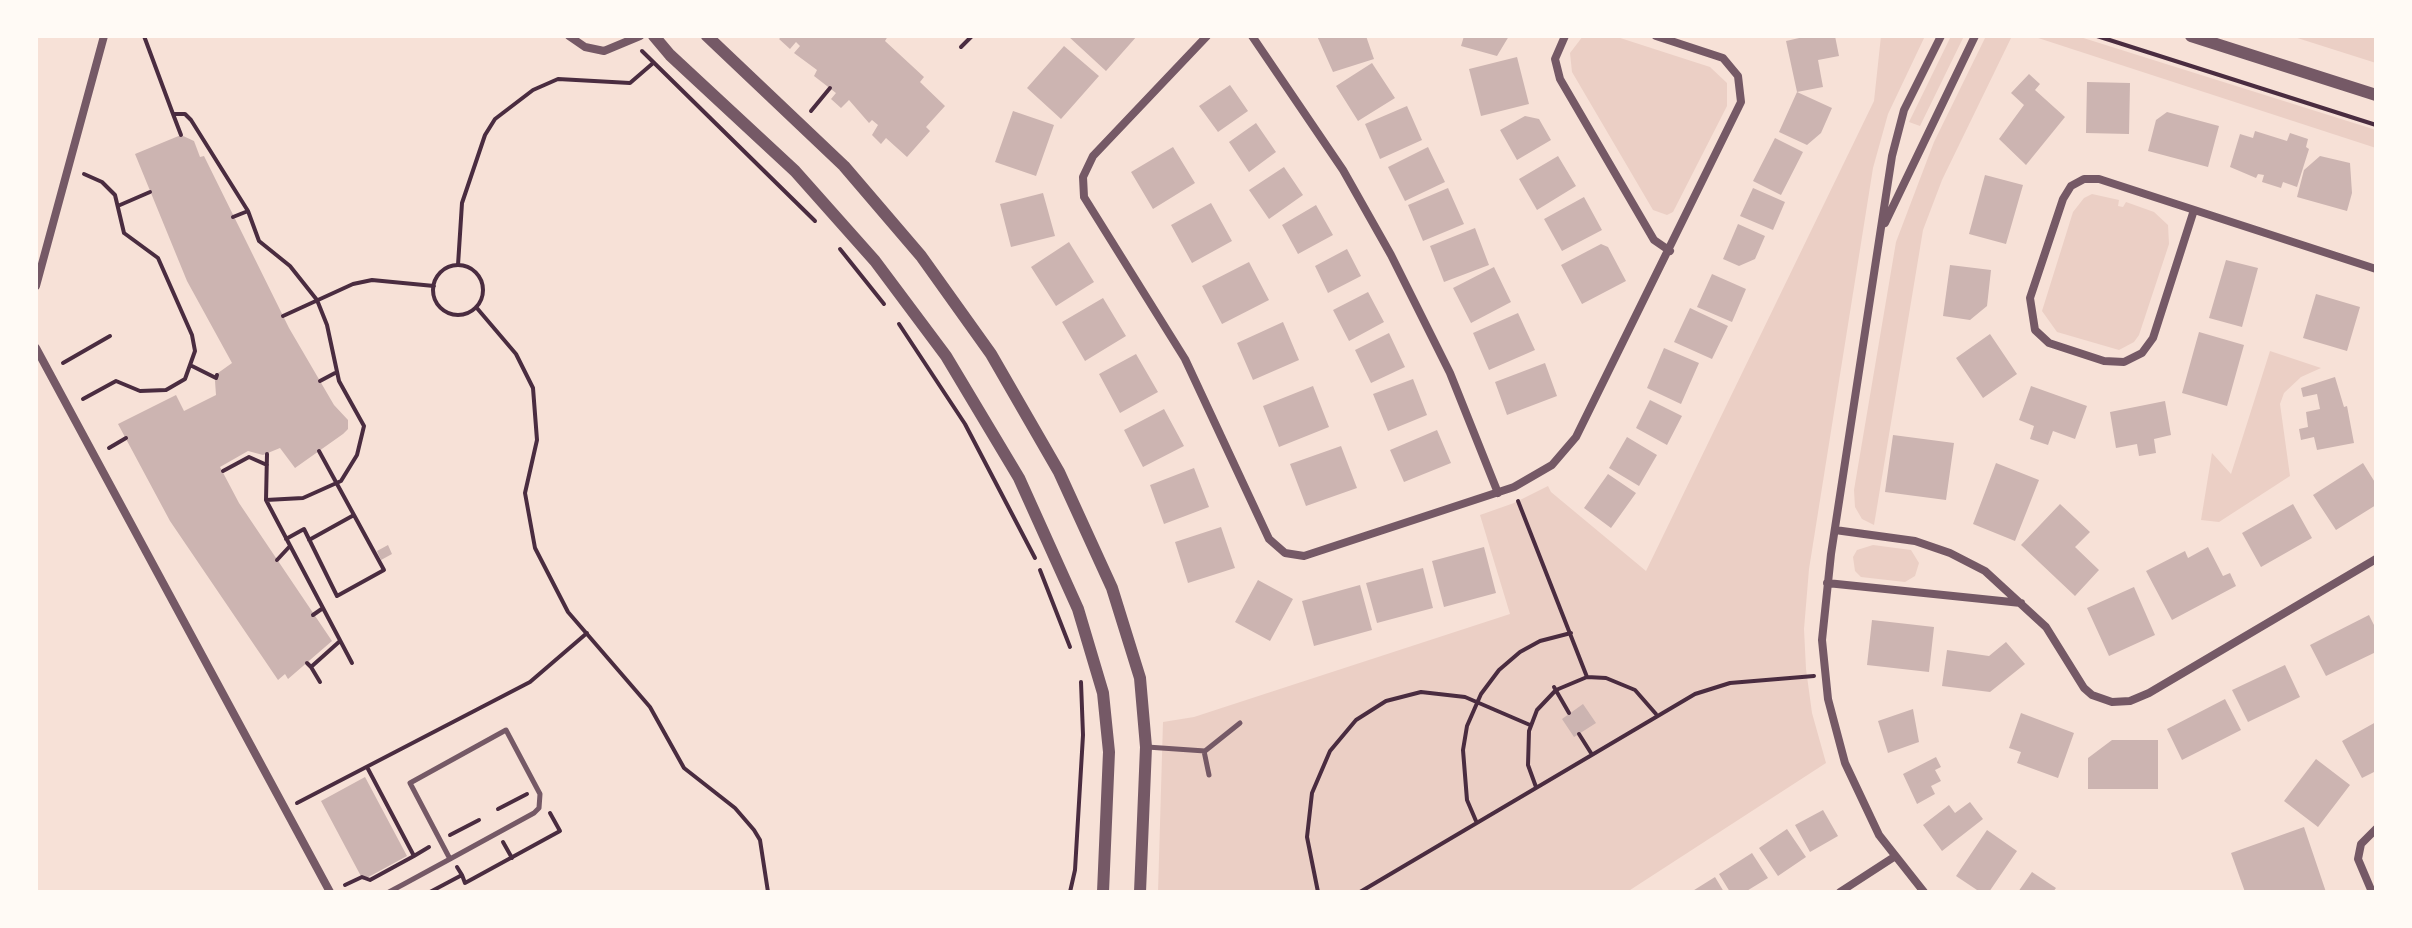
<!DOCTYPE html>
<html>
<head>
<meta charset="utf-8">
<style>
  body { margin:0 }
  #map { position:relative; width:2412px; height:928px; overflow:hidden; background:#f7e1d7; font-family:Manrope,sans-serif }
  canvas { display:block }
  .frame { position:absolute; inset:0; border:38px solid #fffaf5; pointer-events:none }
</style>
</head>
<body>
<div id="map">
<canvas width="2412" height="928"></canvas>
<div class="frame"></div>
</div>
<script>
const g = document.querySelector('canvas').getContext('2d');
g.lineJoin = 'round';
function fillPath(path, color) { g.fillStyle = color; g.fill(path, 'evenodd'); }
const toPath = rows => new Path2D(rows.map(r => 'M' + r).join(''));
function trace(path, color, width, dash) { g.strokeStyle = color; g.lineWidth = width; g.lineCap = dash ? 'butt' : 'round'; g.setLineDash(dash || []); g.stroke(path); }
const green = toPath([
  [1583,36,1614,36,1710,67,1727,83,1727,106,1673,212,1667,215,1653,210,1572,72,1570,53],
  [1881,36,1925,36,1888,114,1873,168,1809,569,1804,629,1806,669,1812,713,1826,763,1627,892,1158,892,1163,722,1194,717,1510,614,1480,515,1514,503,1548,486,1551,492,1646,571,1874,101],
  [1951,36,1964,36,1920,126,1909,122],
  [1986,36,2012,36,1942,180,1923,230,1874,525,1862,519,1855,507,1854,490,1896,242,1934,142],
  [2032,36,2077,36,2376,130,2376,148],
  [2291,36,2376,36,2376,63],
  [2092,194,2119,200,2118,206,2123,207,2126,202,2154,212,2168,225,2169,244,2139,335,2134,342,2119,350,2057,332,2042,311,2073,212,2084,198],
  [2270,351,2321,368,2301,377,2284,393,2280,404,2290,476,2219,522,2201,520,2212,453,2231,474],
  [1873,545,1911,550,1919,563,1915,576,1905,582,1861,577,1855,571,1853,557,1857,550]
]);
const building = toPath([
  [782,36,888,36,885,41,924,77,920,82,945,106,926,127,930,131,907,157,886,138,881,144,872,135,878,125,872,120,869,123,849,100,841,108,831,99,836,93,814,76,817,70,794,53,800,46,796,42,790,49,779,39],
  [1068,36,1137,36,1106,71],
  [1317,36,1366,36,1374,59,1333,72],
  [1464,36,1509,36,1497,56,1461,46],
  [1808,36,1835,36,1839,56,1818,60,1823,87,1797,92,1832,108,1821,133,1807,145,1779,132,1797,92,1786,41],
  [1064,46,1099,76,1061,119,1027,88],
  [1517,57,1529,104,1481,116,1469,69],
  [1372,63,1395,98,1358,121,1336,86],
  [2029,74,2040,84,2035,90,2065,117,2026,165,1999,139,2024,105,2011,93],
  [2087,82,2130,83,2129,134,2086,133],
  [1230,85,1248,111,1218,132,1199,106],
  [1407,106,1422,140,1380,159,1365,124],
  [1013,111,1054,125,1036,176,995,162],
  [2167,112,2219,126,2208,167,2148,151,2156,120],
  [1525,116,1539,119,1551,140,1517,160,1500,130],
  [1256,123,1276,152,1249,172,1229,142],
  [2255,131,2287,141,2290,133,2308,139,2306,147,2309,149,2297,187,2283,182,2281,188,2262,182,2264,175,2258,174,2256,178,2230,167,2240,134,2253,138],
  [181,135,194,141,200,157,204,156,289,328,334,405,348,420,348,429,343,434,295,468,280,448,263,455,248,451,220,467,239,503,332,641,288,679,285,674,278,680,170,521,118,424,176,395,184,411,216,395,215,381,218,373,232,363,187,281,135,154],
  [1775,138,1803,152,1781,195,1753,181],
  [1173,147,1195,183,1153,209,1131,172],
  [1428,147,1445,182,1405,201,1388,167],
  [1558,156,1576,186,1537,210,1519,179],
  [2320,156,2350,163,2352,193,2347,211,2297,197,2304,170],
  [1284,167,1303,195,1269,219,1249,190],
  [1985,175,2023,185,2006,244,1969,234],
  [1448,188,1464,224,1423,241,1408,205],
  [1753,188,1785,202,1773,230,1740,216],
  [1043,193,1055,236,1011,247,1000,204],
  [1584,197,1602,230,1562,251,1544,219],
  [1211,203,1232,241,1192,263,1171,225],
  [1316,205,1333,235,1298,254,1282,225],
  [1738,224,1765,236,1755,259,1739,266,1723,259],
  [1475,228,1489,265,1444,282,1430,246],
  [1069,242,1094,282,1056,306,1031,267],
  [1601,244,1608,247,1626,281,1582,304,1561,265],
  [1347,249,1361,276,1328,293,1315,266],
  [2226,260,2258,268,2242,327,2209,318],
  [1249,262,1269,300,1222,324,1202,286],
  [1950,265,1991,270,1987,306,1970,320,1943,316],
  [1494,267,1511,302,1471,323,1453,288],
  [1712,274,1746,289,1732,322,1697,307],
  [1368,292,1384,322,1349,341,1333,310],
  [2316,294,2360,307,2347,351,2303,338],
  [1103,298,1126,336,1085,361,1062,322],
  [1690,308,1728,326,1712,359,1674,342],
  [1518,313,1535,350,1489,370,1473,333],
  [1283,322,1299,360,1253,380,1237,343],
  [2199,332,2244,345,2227,406,2182,393],
  [1389,333,1405,367,1371,383,1355,350],
  [1990,334,2017,374,1983,398,1956,358],
  [1664,348,1699,363,1681,404,1647,388],
  [1136,354,1158,392,1120,413,1099,374],
  [1545,363,1557,396,1507,415,1495,382],
  [2335,377,2344,407,2347,406,2354,443,2317,450,2314,437,2301,440,2299,429,2308,427,2306,412,2320,409,2317,394,2303,397,2301,388],
  [1413,379,1427,415,1388,431,1373,394],
  [1313,386,1329,427,1279,447,1263,406],
  [2031,386,2087,406,2075,439,2053,431,2048,445,2030,439,2034,426,2019,420],
  [1650,400,1682,416,1667,445,1636,428],
  [2165,401,2171,435,2154,439,2156,453,2139,456,2137,444,2116,448,2110,412],
  [1164,409,1184,446,1143,467,1124,430],
  [1437,430,1451,463,1404,482,1390,450],
  [1893,435,1954,443,1946,500,1885,492],
  [1627,437,1657,455,1639,486,1609,468],
  [1341,446,1357,488,1306,506,1290,464],
  [1996,463,2039,480,2015,541,1973,524],
  [2363,463,2376,484,2376,505,2336,530,2313,495],
  [1194,468,1209,507,1164,524,1150,485],
  [1608,474,1636,493,1611,528,1584,508],
  [2060,504,2090,532,2075,547,2099,570,2075,596,2021,545],
  [2293,504,2312,538,2261,567,2242,533],
  [1221,527,1235,568,1188,583,1175,542],
  [388,545,392,554,381,560,377,551],
  [1484,547,1496,593,1444,607,1432,561],
  [2208,547,2223,576,2230,573,2236,586,2172,620,2146,571,2185,551,2188,558],
  [1423,568,1433,608,1377,623,1366,583],
  [1258,580,1293,599,1270,641,1235,622],
  [1360,585,1372,630,1314,646,1302,601],
  [2134,587,2155,635,2109,656,2087,608],
  [2369,615,2376,629,2376,652,2326,676,2310,645],
  [1872,620,1934,627,1929,672,1867,665],
  [2006,642,2025,664,1990,692,1942,686,1947,650,1989,656],
  [2285,665,2300,697,2248,722,2232,690],
  [2225,699,2241,730,2182,760,2167,729],
  [1583,704,1596,723,1574,737,1562,719],
  [1913,709,1919,742,1888,753,1878,721],
  [2021,713,2074,733,2058,778,2017,763,2021,752,2009,748],
  [2376,722,2376,771,2362,778,2342,741],
  [2112,740,2158,740,2158,789,2088,789,2088,758],
  [1936,757,1941,767,1935,770,1941,781,1931,786,1935,794,1917,804,1903,774],
  [2316,759,2350,785,2318,827,2284,801],
  [365,777,407,856,363,880,321,801],
  [1970,802,1983,819,1942,851,1923,825,1949,805,1955,813],
  [1823,810,1838,836,1810,852,1795,825],
  [2304,827,2326,892,2245,892,2231,853],
  [1787,829,1806,857,1778,876,1759,848],
  [1987,830,2017,851,1989,892,1980,892,1956,876],
  [1752,853,1768,878,1745,892,1730,892,1719,874],
  [2032,872,2056,888,2053,892,2018,892],
  [1715,877,1724,892,1691,892]
]);
const path = toPath([
  [144,36,173,114,185,114,191,120,248,211,259,241,290,266,317,300,327,325,339,381,364,426,357,455,341,481,303,498,266,500],
  [2097,36,2376,125],
  [961,47,972,36],
  [642,51,815,221],
  [811,111,830,88],
  [173,114,181,135],
  [120,205,150,192],
  [233,217,248,211],
  [840,249,884,304],
  [458,265,462,203,485,135,495,119,533,90,558,79,630,83,652,64],
  '433 290a25 25 0 1 1 50 0a25 25 0 1 1-50 0Z',
  [476,307,516,354,533,388,537,440,525,493,535,548,568,612,650,707,684,768,735,808,754,830,760,840,768,892],
  [283,316,353,284,372,280,434,286],
  [899,324,965,424,1035,558],
  [63,363,110,336],
  [192,366,216,378,217,375],
  [320,381,335,373],
  [83,399,116,381,140,391,166,390,185,379,195,351,192,335,158,258,124,233,115,195,102,182,84,174],
  [109,448,126,438],
  [267,454,266,500,352,663],
  [223,471,249,457,267,465],
  [1518,501,1587,677],
  [286,539,304,529,337,596,384,570,319,451],
  [309,540,354,515],
  [277,560,290,546],
  [1040,570,1070,647],
  [313,615,323,608],
  [307,663,311,667,340,641],
  [311,667,320,682],
  [1554,687,1569,713],
  [1579,734,1591,753],
  [1536,787,1528,765,1529,731,1537,710,1556,690,1587,677,1606,678,1635,690,1656,714],
  [297,803,530,682,587,633],
  [498,809,527,794],
  [1476,821,1467,800,1463,750,1467,726,1481,694,1499,670,1520,652,1540,641,1571,633],
  [450,835,479,820],
  [503,842,512,858],
  [414,856,429,847],
  [462,875,465,883,560,831,550,813],
  [345,885,362,877,370,880,414,856,367,767],
  [430,892,462,875,457,867],
  [1070,892,1075,870,1083,735,1081,682],
  [1318,892,1307,837,1312,793,1330,751,1356,720,1386,701,1421,692,1465,697,1530,725],
  [1360,892,1695,694,1730,683,1814,676]
]);
const service = toPath([
  [1147,747,1205,751,1240,723],
  [1204,751,1209,775],
  [389,892,404,884,450,859,534,813,539,808,540,794,506,730,410,783,450,859]
]);
const minor = toPath([
  [569,36,585,47,604,51,640,36],
  [1207,36,1093,156,1083,177,1084,197,1185,359,1269,539,1285,553,1304,556,1514,487,1552,465,1576,437,1741,102,1738,76,1723,58,1656,36],
  [1252,36,1343,170,1391,255,1450,373,1498,493],
  [1565,36,1555,59,1560,79,1654,240,1670,251],
  [2194,210,2153,338,2142,353,2124,362,2104,361,2049,343,2035,330,2030,298,2063,199,2071,186,2084,179,2099,179,2376,269],
  [1885,223,1975,36],
  [36,286,104,36],
  [36,348,330,892],
  [1835,530,1915,541,1950,553,1985,571,2046,627,2084,688,2092,695,2112,702,2130,701,2149,693,2376,559],
  [1827,583,2021,603],
  [1840,892,1894,857],
  [1924,892,1879,835,1845,763,1828,699,1822,640,1831,554,1892,156,1904,110,1941,36],
  [2372,892,2358,859,2361,844,2376,829]
]);
const tertiary = toPath([
  [654,36,670,55,795,171,875,261,946,356,1019,478,1078,609,1103,693,1109,752,1103,892],
  [707,36,844,166,921,256,991,354,1059,472,1112,588,1140,678,1146,747,1140,892],
  [2191,36,2376,95]
]);
fillPath(green, '#ebcfc5');
fillPath(building, '#ccb4b1');
trace(path, '#4a2c40', 4);
trace(service, '#755966', 5);
trace(minor, '#755966', 8);
trace(tertiary, '#755966', 12);
</script>
</body>
</html>
